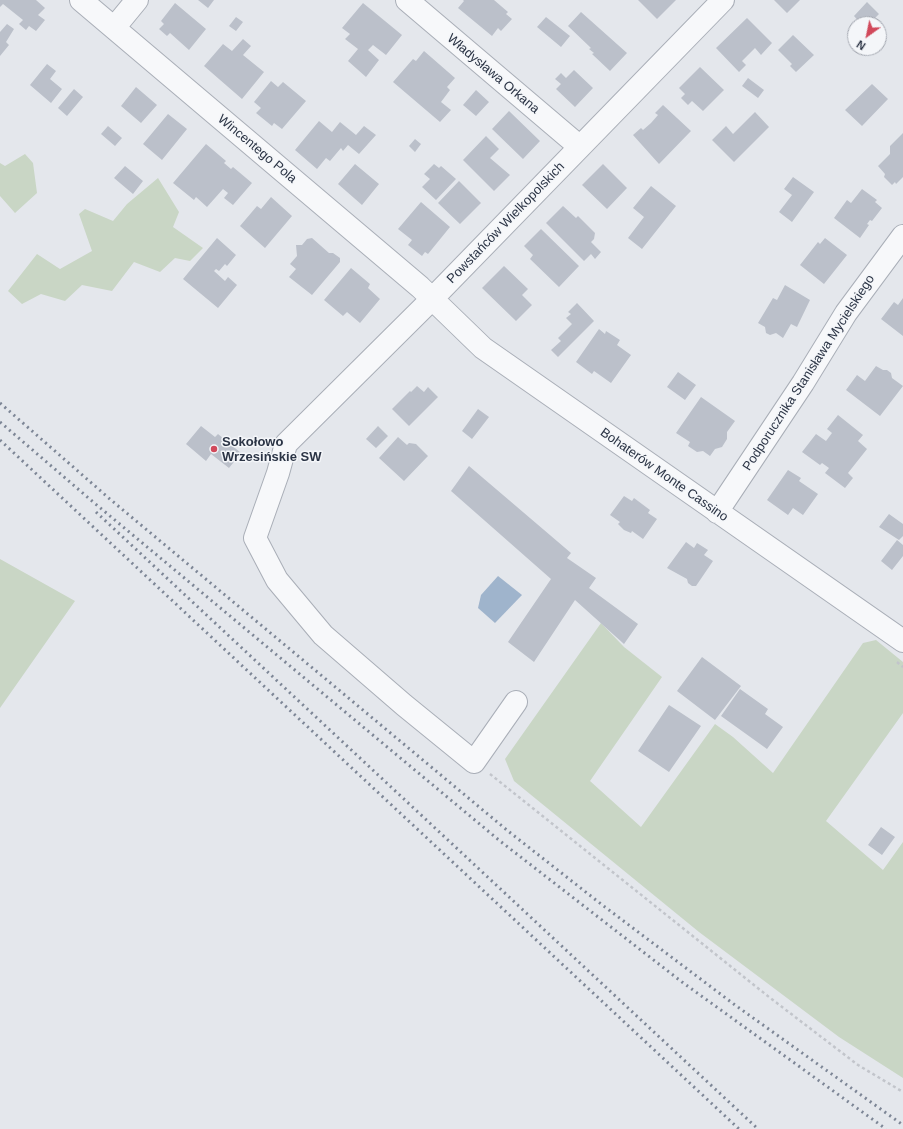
<!DOCTYPE html>
<html>
<head>
<meta charset="utf-8">
<style>
  body { margin:0 }
  #map { position:relative; width:903px; height:1129px; overflow:hidden; background:#e4e7ec; font-family:Helvetica,sans-serif }
  canvas { display:block }
  .north { position:absolute; left:847px; top:16px; width:40px; height:40px; box-sizing:border-box; background:#f4f6f9; border:1px solid #a4a8b1; border-radius:50%; rotate:213deg; font-size:11px; font-weight:700; line-height:16px; text-align:center; color:#2b3445 }
  .north::after { content:''; display:block; margin:auto; width:14px; height:18px; background:#d1495b; clip-path:polygon(50% 0,100% 100%,50% 72%,0 100%) }
</style>
</head>
<body>
<div id="map">
<canvas width="903" height="1129"></canvas>
<div class="north">N</div>
</div>
<script>
const g = document.querySelector('canvas').getContext('2d');
g.lineJoin = 'round';
function fillPath(path, color) { g.fillStyle = color; g.fill(path, 'evenodd'); }
const toPath = rows => new Path2D(rows.map(r => 'M' + r).join(''));
function trace(path, color, width, dash) { g.strokeStyle = color; g.lineWidth = width; g.lineCap = dash ? 'butt' : 'round'; g.setLineDash(dash || []); g.stroke(path); }
function write(font, color, halo, rows, align = 'center') {
  g.font = font + ' Helvetica,sans-serif'; g.lineWidth = 3; g.setLineDash([]); g.textBaseline = 'middle'; g.strokeStyle = halo; g.fillStyle = color; for (const [text, x, y, turn = 0] of rows) {
    g.save(); g.translate(x, y); g.rotate((+turn || 0) * Math.PI / 180); g.textAlign = isNaN(turn) ? turn : align; if (halo) g.strokeText(text, 0, 0); g.fillText(text, 0, 0); g.restore();
  }
}
const green = toPath([
  [25,154,33,163,37,193,15,213,0,196,0,163,5,166],
  [158,178,179,212,173,227,203,248,190,261,175,258,160,272,134,262,112,291,82,285,65,301,41,294,22,304,8,291,37,254,60,269,92,251,79,214,85,209,113,221,127,204],
  [0,559,75,601,0,708],
  [601,623,624,647,662,677,590,781,641,827,715,724,733,737,773,773,863,643,876,640,903,662,903,713,826,821,883,870,903,842,903,1078,839,1037,699,932,514,781,505,759]
]);
const water = toPath([
  [498,576,522,595,495,623,478,608,481,595]
]);
const building = toPath([
  [0,0,36,0,45,8,38,15,45,20,36,31,29,26,26,30,19,24,23,20,3,4,0,7],
  [198,0,214,0,208,8],
  [463,0,494,0,508,12,506,14,512,19,501,31,498,28,492,36,458,8,464,1],
  [638,0,676,0,657,19],
  [774,0,800,0,787,13],
  [867,2,879,14,869,24,861,24,854,16],
  [175,3,206,29,189,50,170,33,167,36,159,29,164,24,161,21],
  [363,3,402,35,386,55,373,45,368,50,379,60,366,77,348,61,358,49,345,39,350,34,342,28],
  [581,12,627,53,610,71,592,54,594,53,589,49,591,48,568,26],
  [236,17,243,22,236,31,229,26],
  [546,17,570,36,561,47,537,27],
  [747,18,772,43,761,55,755,48,742,61,746,65,739,72,716,48],
  [7,24,14,29,6,42,9,45,0,56,0,32],
  [793,35,814,55,796,72,790,66,792,64,778,50],
  [243,39,251,46,243,55,264,72,242,99,204,66,223,44,232,51],
  [424,51,455,78,447,87,450,90,441,102,451,110,440,122,393,82,413,59,416,61],
  [47,64,56,71,50,79,62,89,51,103,30,85],
  [700,67,724,90,703,111,692,101,688,105,681,98,685,94,679,88],
  [574,70,593,88,575,107,556,89,561,84,555,79,561,73,566,78],
  [748,78,764,90,758,98,742,86],
  [271,81,278,87,283,82,306,101,282,129,274,123,272,126,256,113,261,108,254,102],
  [872,84,888,99,862,126,845,110],
  [136,87,157,105,141,123,121,106],
  [74,89,83,97,67,116,58,108],
  [476,90,489,102,476,116,463,105],
  [663,105,691,131,659,164,633,135,641,128,643,130,651,123,658,115,655,113],
  [509,111,540,141,523,159,492,129],
  [755,112,769,127,734,162,712,140,726,126,733,134],
  [168,114,187,129,162,160,143,144],
  [319,121,332,132,340,122,356,135,364,126,376,135,359,154,348,145,343,151,341,148,330,161,326,158,317,169,295,150],
  [108,126,122,138,115,146,101,134],
  [903,133,903,177,896,184,895,182,892,185,884,177,885,174,878,166,890,154,890,146],
  [486,136,499,149,490,158,510,175,494,191,463,160],
  [415,139,421,144,415,152,409,146],
  [206,144,226,161,224,163,231,169,233,167,252,183,233,205,224,198,228,193,223,189,207,207,196,197,194,200,173,183],
  [355,164,379,184,362,205,338,184],
  [434,164,439,168,441,166,456,179,436,200,422,187,430,179,424,174],
  [603,164,627,188,607,209,582,185],
  [125,166,143,181,133,194,114,178],
  [793,177,814,192,792,222,779,212,792,195,784,189],
  [459,181,481,203,460,224,438,203],
  [651,186,676,206,642,249,628,238,644,217,633,208],
  [862,189,877,200,875,202,882,208,872,221,870,220,867,224,869,225,860,238,834,218,847,200,851,203],
  [271,197,292,216,265,248,240,226,257,206,261,209],
  [421,202,450,227,428,254,425,252,422,256,408,245,412,240,398,229],
  [563,206,576,218,578,216,595,233,594,239,591,242,601,252,595,259,591,254,584,261,546,223],
  [541,229,579,266,559,287,530,259,533,255,524,246],
  [217,238,236,255,227,266,225,264,219,271,216,269,214,271,225,281,228,277,237,285,218,308,183,279],
  [312,238,329,253,333,253,340,258,340,262,312,295,289,277,296,269,290,264,297,256,296,245,302,245,307,239],
  [825,238,847,255,824,284,800,265,818,242,820,244],
  [504,266,528,289,522,295,532,305,516,321,482,288],
  [351,268,370,284,368,288,380,299,360,323,347,312,343,316,324,300],
  [785,285,810,300,797,327,791,324,783,338,776,333,770,335,766,333,765,327,758,323,773,298,777,300],
  [903,298,903,336,881,319,894,302,898,305],
  [577,303,594,321,558,357,551,350,561,341,558,338,572,324,566,318,571,314,568,312],
  [599,329,605,334,606,331,620,340,617,345,631,355,611,383,594,371,592,374,576,362],
  [876,366,883,370,887,370,891,373,892,378,903,386,880,416,846,390,857,375,865,381],
  [678,372,696,385,685,400,667,387],
  [417,386,424,392,428,387,438,397,409,426,392,409,410,391,411,392],
  [701,397,735,421,727,432,727,439,722,447,715,449,710,456,703,451,697,452,688,446,690,442,676,433],
  [478,409,489,417,472,439,462,431],
  [838,415,863,435,858,441,867,449,848,473,853,478,845,488,825,473,829,468,822,463,820,465,802,452,816,434,826,441,832,433,827,429],
  [201,426,215,437,218,434,241,453,229,468,211,454,206,461,186,444],
  [378,426,388,436,376,448,366,439],
  [398,437,407,445,409,443,416,444,428,456,404,481,379,458],
  [469,466,571,553,567,558,596,578,589,588,638,624,624,644,575,600,534,662,508,642,551,579,451,491],
  [788,470,801,478,799,481,818,494,803,515,793,508,788,515,767,500],
  [624,496,632,501,634,498,650,510,648,513,657,519,643,539,632,531,631,533,624,530,618,524,620,522,610,515],
  [889,514,903,524,903,536,899,540,879,527],
  [897,540,903,545,903,556,892,570,881,561],
  [686,542,694,548,697,543,708,550,704,555,713,561,696,586,692,586,688,583,687,579,667,568],
  [702,657,741,686,715,720,677,691],
  [740,689,768,709,765,714,783,727,767,749,721,716],
  [669,705,701,726,669,772,638,751],
  [881,827,895,837,882,855,868,845]
]);
const path = toPath([
  [897,662,903,667],
  [490,774,769,997,858,1065,903,1092]
]);
const minor = toPath([
  [81,0,420,287,483,348,903,641],
  [407,0,580,147],
  [114,28,137,0],
  [717,512,803,383,846,313,903,236],
  [516,702,474,762,404,705,323,635,277,580,255,538,278,473,286,444,433,298,723,0]
]);
const rail = toPath([
  [0,403,111,500,508,831,601,904,735,1005,903,1125],
  [0,422,92,501,500,841,682,982,886,1129],
  [0,440,739,1129],
  [96,512,758,1129]
]);
const markers = [
  [214,449,4,"#d1495b"]
];
const streetNames = [
  ["Władysława Orkana",493,74,40],
  ["Wincentego Pola",257,149,40],
  ["Powstańców Wielkopolskich",506,223,-46],
  ["Podporucznika Stanisława Mycielskiego",809,373,-57],
  ["Bohaterów Monte Cassino",664,475,35]
];
const poiNames = [
  ["Sokołowo",222,442],
  ["Wrzesińskie SW",222,457]
];
fillPath(green, '#c9d6c5');
fillPath(water, '#9fb4cc');
fillPath(building, '#bbc0ca');
trace(minor, '#a9aeb7', 24);
trace(path, '#c2c5cb', 2.5, [3, 3]);
trace(minor, '#f7f8fa', 22);
trace(rail, '#7d8696', 3, [2, 4]);
for (const [x, y, r, color] of markers) { const dot = new Path2D(); dot.arc(x, y, r, 0, 2 * Math.PI); g.fillStyle = color; g.fill(dot); trace(dot, '#f4f6f9', 1.5); }
write('13px', '#2b3445', '#f4f6f9', streetNames);
write('bold 13px', '#2b3445', '#f4f6f9', poiNames, 'left');
</script>
</body>
</html>
